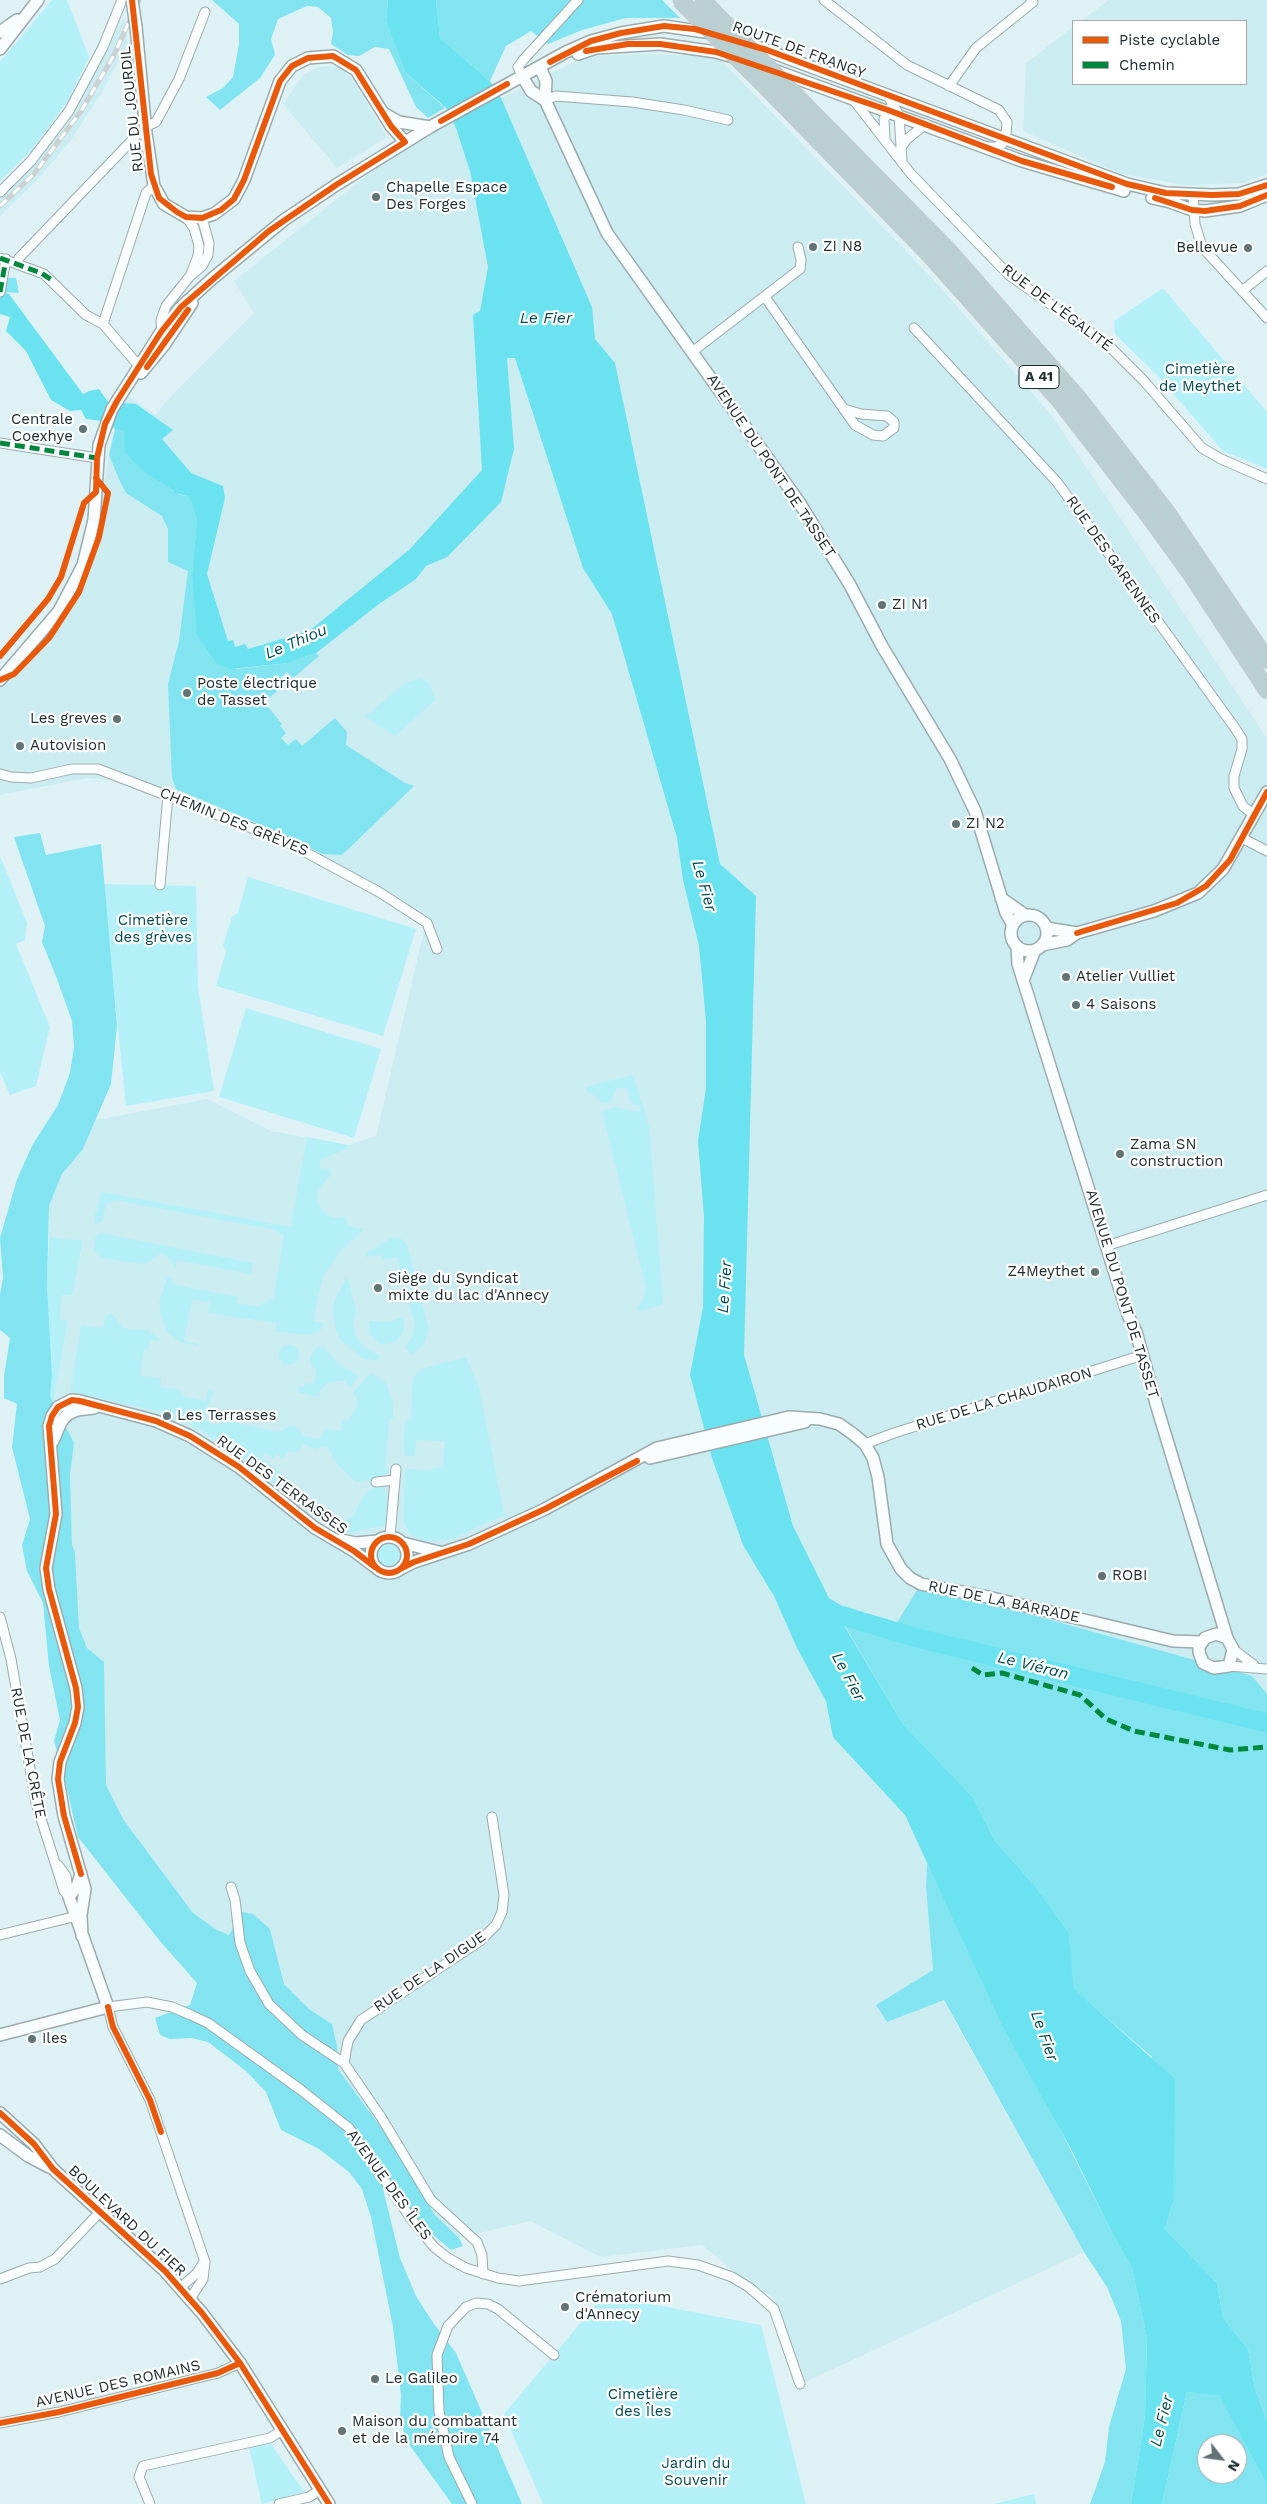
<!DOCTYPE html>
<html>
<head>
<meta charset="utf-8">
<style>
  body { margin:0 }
  #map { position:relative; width:1267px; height:2504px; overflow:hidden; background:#def2f5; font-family:"Work Sans",sans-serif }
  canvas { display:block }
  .legend { position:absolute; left:1072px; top:20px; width:175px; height:65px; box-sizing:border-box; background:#fff; border:1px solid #a6abac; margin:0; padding:6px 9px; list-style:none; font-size:15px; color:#202e30 }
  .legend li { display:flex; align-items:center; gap:10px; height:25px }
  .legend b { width:25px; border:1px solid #a6abac }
  .north { position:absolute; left:1197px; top:2434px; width:50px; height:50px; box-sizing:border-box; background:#fff; border:1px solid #a6abac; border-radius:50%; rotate:120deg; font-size:14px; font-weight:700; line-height:20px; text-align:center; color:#202e30 }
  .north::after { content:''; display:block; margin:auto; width:18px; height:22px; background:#627375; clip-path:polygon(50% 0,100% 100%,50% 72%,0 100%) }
</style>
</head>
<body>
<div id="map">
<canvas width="1267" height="2504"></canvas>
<ul class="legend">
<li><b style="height:6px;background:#e8590c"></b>Piste cyclable</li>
<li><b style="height:6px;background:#00873e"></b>Chemin</li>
</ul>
<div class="north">N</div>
</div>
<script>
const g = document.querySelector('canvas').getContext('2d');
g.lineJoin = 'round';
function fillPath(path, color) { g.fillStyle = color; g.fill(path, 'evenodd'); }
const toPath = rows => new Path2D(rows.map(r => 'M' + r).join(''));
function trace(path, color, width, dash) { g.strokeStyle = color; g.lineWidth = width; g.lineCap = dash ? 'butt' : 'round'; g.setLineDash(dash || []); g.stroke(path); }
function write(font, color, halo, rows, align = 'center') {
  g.font = font + ' "Work Sans",sans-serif'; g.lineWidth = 4.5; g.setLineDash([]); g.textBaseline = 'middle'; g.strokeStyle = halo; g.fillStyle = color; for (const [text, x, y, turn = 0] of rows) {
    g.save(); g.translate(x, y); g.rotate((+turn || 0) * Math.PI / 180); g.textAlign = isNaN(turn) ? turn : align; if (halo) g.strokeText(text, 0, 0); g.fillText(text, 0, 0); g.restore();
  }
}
const built = toPath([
  [1109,0,1267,0,1267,174,1244,183,1185,185,1122,174,1023,131,1026,63,1073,27,1073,84,1246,84,1246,21,1081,21],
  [124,17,128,43,102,92,69,143,35,182,0,216,0,197,43,153,77,106],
  [636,54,717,56,933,279,1053,417,1267,738,1267,1694,1252,1676,893,1629,839,1616,903,1724,927,1863,926,1887,933,1970,876,2005,887,2022,943,2000,1084,2252,801,2384,773,2297,736,2273,702,2245,601,2257,530,2221,459,2238,435,2215,358,2095,338,2069,337,2046,332,2024,309,2009,284,1984,270,1929,229,1935,217,1930,193,1913,123,1819,106,1785,104,1662,87,1648,79,1628,75,1553,72,1545,70,1475,74,1443,53,1402,68,1322,60,1320,62,1295,72,1296,83,1242,49,1237,49,1206,62,1174,83,1149,96,1120,207,1099,271,1131,348,1145,376,1136,425,926,382,889,283,840,111,773,110,780,87,778,0,795,0,683,64,610,93,547,112,439,127,395,155,415,173,394,254,313,234,281,400,149,584,57],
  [330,66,343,70,352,78,387,137,337,168,283,104,303,75,319,67]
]);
const green = toPath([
  [52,0,67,0,89,57,68,101,31,151,0,181,0,62],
  [1163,288,1267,412,1267,469,1223,451,1156,374,1115,334,1114,321],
  [420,678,429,683,435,700,395,736,365,717,404,684],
  [0,856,27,923,25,940,16,944,50,1027,36,1086,10,1095,0,1072],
  [248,877,416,929,383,1036,216,986,226,951,223,945,232,917,238,913],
  [103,884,196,886,198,987,214,1091,126,1106],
  [246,1008,381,1049,354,1138,219,1097],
  [633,1075,649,1126,663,1305,638,1311,637,1307,643,1301,646,1288,602,1111,616,1107,639,1112,641,1106,631,1104,627,1088,617,1088,610,1102,601,1103,597,1097,586,1091,585,1087],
  [307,1137,348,1145,347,1149,320,1160,321,1169,329,1168,331,1176,325,1179,326,1181,321,1186,318,1192,317,1204,327,1215,334,1218,346,1217,347,1226,364,1229,340,1251,323,1277,315,1309,314,1322,323,1322,321,1330,310,1335,279,1332,275,1331,277,1323,208,1313,210,1302,192,1299,184,1341,199,1344,198,1346,180,1342,167,1331,161,1315,159,1303,167,1278,173,1277,172,1284,238,1297,236,1303,258,1307,274,1297,284,1234,276,1232,276,1230,114,1200,106,1205,102,1222,95,1224,95,1212,97,1211,101,1192,291,1227],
  [100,1233,253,1263,251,1274,177,1260,175,1268,171,1259,161,1253,149,1262,141,1264,102,1258,94,1249,95,1238],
  [49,1237,83,1241,72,1296,62,1295,60,1320,68,1321,53,1402,50,1396,52,1376,47,1285],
  [391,1238,400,1238,407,1245,429,1330,424,1345,411,1355,405,1347,413,1336,415,1323,409,1304,412,1302,408,1281,404,1282,397,1257,383,1260,382,1255,365,1257,367,1253],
  [347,1276,356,1311,353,1321,355,1335,362,1346,379,1355,378,1361,362,1358,356,1353,340,1339,336,1330,333,1312,335,1300],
  [111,1313,123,1327,129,1330,147,1330,158,1338,159,1341,150,1339,148,1349,144,1349,140,1375,161,1379,160,1387,181,1390,180,1394,186,1397,206,1401,208,1390,211,1390,213,1394,205,1411,204,1419,215,1425,229,1421,278,1432,290,1426,298,1428,303,1436,321,1439,325,1429,341,1431,343,1421,349,1419,357,1407,357,1399,353,1393,371,1373,387,1384,393,1404,393,1419,389,1419,385,1468,389,1469,389,1472,377,1479,356,1482,336,1463,328,1447,324,1446,316,1449,304,1444,298,1452,287,1451,284,1459,276,1454,273,1458,265,1454,262,1456,263,1460,280,1473,275,1480,277,1482,280,1478,298,1492,296,1495,304,1502,301,1505,231,1449,176,1415,71,1392,81,1325,103,1328,106,1316],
  [403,1317,404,1331,396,1341,388,1344,379,1343,370,1334,369,1321,388,1322],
  '279 1355a10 10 0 1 1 20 0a10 10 0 1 1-20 0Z',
  [323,1346,338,1364,359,1376,350,1387,346,1385,346,1380,329,1382,321,1389,318,1397,297,1392,299,1386,304,1387,305,1383,314,1384,317,1369,312,1367,310,1359,315,1348],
  [466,1357,479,1388,504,1515,452,1539,426,1541,417,1538,410,1533,404,1523,405,1469,429,1470,443,1467,445,1441,416,1440,415,1456,406,1456,404,1453,405,1420,411,1420,413,1378,422,1369],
  [380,1485,384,1486,388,1503,385,1525,348,1533,346,1532,351,1525,347,1522,338,1530,322,1522,336,1526,353,1517,364,1495,369,1490],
  '378 1555a11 11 0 1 1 22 0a11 11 0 1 1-22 0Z',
  [604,2295,761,2325,806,2504,543,2504,504,2414],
  [271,2444,304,2492,262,2504,249,2447],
  [1034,2494,1036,2504,994,2504]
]);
const forest = toPath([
  [212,0,388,0,386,21,405,72,445,108,428,118,416,107,389,49,375,47,359,56,348,55,331,44,333,32,331,18,318,7,307,6,278,19,271,39,275,55,260,78,220,110,206,97,223,88,233,77,239,44,239,24],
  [436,0,662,0,680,18,626,18,582,30,548,44,531,31,506,46,490,81,440,38],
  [0,278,16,278,19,293,0,292],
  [115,429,124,431,150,476,180,495,188,496,194,504,197,521,192,573,236,669,288,663,316,653,319,656,293,678,287,672,281,677,287,683,264,702,282,724,280,726,286,733,281,738,288,745,296,739,302,746,335,718,347,732,346,745,405,783,414,786,342,855,322,854,290,837,176,789,172,778,168,684,179,641,188,571,168,562,168,529,162,516,126,493,119,479,109,455],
  [40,833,46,855,101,844,117,1026,111,1084,83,1149,62,1174,49,1206,47,1285,52,1376,50,1396,74,1443,70,1475,72,1545,75,1553,79,1628,87,1648,104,1662,106,1785,123,1819,193,1913,217,1930,229,1935,242,1912,253,1914,270,1929,284,1984,309,2009,332,2024,337,2046,338,2069,391,2141,435,2215,459,2238,463,2246,451,2250,419,2223,403,2199,383,2189,400,2258,416,2296,434,2324,456,2353,522,2504,452,2504,408,2443,400,2420,401,2395,393,2327,371,2217,362,2189,349,2172,319,2149,281,2130,266,2092,246,2071,208,2042,191,2038,170,2039,160,2035,155,2018,190,2005,197,1983,159,1940,78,1837,64,1776,54,1741,60,1720,49,1666,43,1603,27,1571,22,1545,30,1519,12,1447,17,1404,4,1398,4,1376,10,1338,0,1330,0,1294,3,1278,0,1238,17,1179,33,1144,58,1105,70,1073,74,1047,72,1021,57,979,42,942,45,926,14,837],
  [921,1584,1252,1676,1267,1694,1267,2421,1255,2389,1248,2349,1223,2318,1217,2283,1165,2229,1173,2202,1152,2057,1072,1988,1069,1933,1036,1887,995,1841,972,1796,903,1724,839,1616,893,1629],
  [927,1863,1111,2231,1132,2268,1147,2338,1145,2416,1131,2504,1090,2504,1105,2462,1109,2427,1126,2369,1121,2321,1107,2287,1084,2252,944,2000,887,2022,876,2005,933,1970,926,1887],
  [1187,2392,1219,2394,1267,2485,1267,2504,1162,2504],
  [1207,2444,1237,2444,1237,2474,1207,2474]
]);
const water = toPath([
  [388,0,436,0,440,38,490,81,501,98,592,307,595,339,615,363,720,864,756,896,744,1355,793,1526,837,1614,903,1724,972,1796,995,1841,1036,1887,1069,1933,1073,1988,1175,2079,1173,2202,1165,2229,1217,2283,1223,2318,1248,2349,1255,2389,1267,2421,1267,2485,1219,2395,1187,2392,1162,2504,1131,2504,1145,2416,1147,2338,1132,2268,1111,2231,1071,2149,1003,2027,905,1815,833,1737,826,1701,797,1648,774,1596,743,1545,712,1458,690,1375,703,1307,704,1217,698,1141,706,1088,706,1021,699,946,683,880,677,838,612,614,583,568,515,358,507,358,514,449,501,502,447,557,426,566,416,579,379,604,316,653,288,663,230,669,217,664,197,635,192,573,197,521,193,504,188,496,174,493,174,491,150,476,133,461,125,451,124,431,115,429,102,421,86,419,81,410,70,411,51,400,26,351,6,331,10,317,0,314,0,292,9,294,83,394,89,391,99,389,108,402,136,404,173,430,162,439,191,473,223,486,225,498,207,574,228,641,233,640,235,647,245,644,248,649,309,631,409,550,482,470,473,315,480,311,488,267,470,171,456,128,446,108,405,72,386,21]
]);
const river = toPath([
  [815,1601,837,1614,917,1638,1267,1723]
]);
const street = toPath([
  [824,0,907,65,999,110,1007,122,1006,134,1002,144,997,147,986,147],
  [522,76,518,67,524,59,578,0],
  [949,86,976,48,1033,2,1031,0],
  [888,96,899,115,902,162],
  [852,98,911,174,1009,275,1107,344,1144,381,1202,448,1221,459,1267,479],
  [545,100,556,96,632,102,684,110,728,120],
  [145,127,156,122,179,79,205,12],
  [885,139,884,119,891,107],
  [900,149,907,139,926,124],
  [0,192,31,161,69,111,103,47,122,0],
  [1193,194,1195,224,1202,247,1267,318],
  [186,217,194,228,199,246,198,256,191,274],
  [0,258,44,274,86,315,103,324],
  [19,258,138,134,146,133],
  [1242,291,1267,271],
  [0,292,6,259],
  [765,297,855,425,873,435,883,436,894,428,894,422,887,416,861,414,844,409],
  [914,328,1057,482,1235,728,1242,739,1242,749,1234,776,1234,788,1243,806,1254,815],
  [162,335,161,320,166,306,190,276,202,266,208,255,209,243,202,218],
  [692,352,800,269,801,260,798,247],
  [139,366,103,324,146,193,154,186],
  [0,443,97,458],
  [0,774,11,777,31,778,72,769,98,769,283,840,379,892,427,923,437,949],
  [1242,838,1267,851],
  [160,885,168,795],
  [1106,1246,1267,1195],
  [865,1444,894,1433,1143,1355],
  [376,1482,395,1480],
  [390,1536,396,1469],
  [0,1617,11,1659,36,1803,64,1891,69,1897],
  [1233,1649,1254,1665],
  [1229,1666,1267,1669],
  [58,1865,66,1876,69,1897],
  [231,1887,235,1900,240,1943,250,1971,269,2004,302,2035,344,2063,381,2117,431,2200,477,2242,482,2255,483,2274],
  [0,1935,81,1915],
  [344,2063,348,2041,361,2020,480,1941,496,1925,502,1912,504,1895,492,1817],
  [0,2279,29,2268,40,2267,55,2259,100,2212],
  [180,2288,197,2273,204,2262],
  [190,2299,203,2279,205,2262,150,2100,113,2027,108,2007,147,2002,172,2007,191,2015,208,2023,301,2090,349,2128,412,2220,434,2247,448,2258,466,2268,498,2278,519,2281,668,2261,698,2265,732,2277,750,2288,774,2309,800,2384],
  [0,2423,59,2412,218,2373,240,2363],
  [150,2504,139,2477,143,2466,270,2438,282,2430],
  [279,2504,309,2497,320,2490],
  [472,2504,449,2457,439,2411,437,2355,448,2326,466,2307,476,2303,488,2304,498,2309,554,2355]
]);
const secondary = toPath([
  [136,27,146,133,154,186,164,204,186,217,202,218,214,214,234,199,244,180,280,81,292,66,308,58,333,56,356,70,391,126,405,142],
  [0,32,17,20],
  [744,42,1127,184,1166,193,1212,195,1239,194,1267,185],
  [0,49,38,0],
  [578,54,596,48,660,44,716,52,737,58],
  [540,67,546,81,545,100,607,233,799,502,850,585,882,646,950,759,975,811,1006,913,1013,925],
  [771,69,1022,161,1124,191],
  [522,76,531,91,545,100],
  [385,114,399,122,430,127],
  [1152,198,1170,202,1192,210,1205,211,1240,206,1267,195],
  [141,373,164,345,192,303],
  [0,680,59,611,83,565,94,520,99,445,112,409,161,332,181,307,213,278,284,220,336,185,430,127,566,52,591,41,621,33,664,26,712,33],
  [1001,898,1025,915],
  '1011 933a18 18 0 1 1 36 0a18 18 0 1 1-36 0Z',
  [1046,928,1077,933,1154,911,1198,893,1223,869,1267,792],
  [1042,945,1067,940,1077,933],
  [1017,946,1018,964,1128,1315,1136,1332,1157,1407,1227,1638,1233,1649,1229,1666,1214,1668,1203,1663,1199,1652,1199,1647,1205,1638,1216,1634,1227,1638],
  [1024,978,1035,950],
  [53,1441,61,1422,68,1414,77,1410,94,1408],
  [650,1458,805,1422],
  '371 1555a18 18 0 1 1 36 0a18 18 0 1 1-36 0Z',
  [341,1540,356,1543,377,1541],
  [403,1543,439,1552],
  [402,1568,414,1562,469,1544,545,1509,657,1448,789,1417,820,1419,839,1424,853,1434,865,1444,873,1458,878,1477,887,1544,901,1569,910,1578,921,1584,988,1597,1173,1641,1201,1642],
  [82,1936,81,1915,85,1889,64,1816,58,1779,60,1762,75,1723,78,1707,76,1688,49,1589,46,1568,56,1514,49,1426,52,1416,58,1407,72,1400,80,1401,156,1421,190,1436,239,1467,315,1528,354,1551,375,1567],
  [0,2035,108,2007,69,1897,77,1886,81,1874],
  [0,2113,34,2144,53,2169,165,2271,202,2313,240,2363,329,2504],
  [0,2135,28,2156,49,2167]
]);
const highway = toPath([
  [774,95,928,253,1061,402,1149,516,1191,574,1267,690],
  [806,106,947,249,1078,398,1168,514,1267,660]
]);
const rail = toPath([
  [0,206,34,174,81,111,113,57,139,0]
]);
const secondaryBridge = toPath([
  [132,0,136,27]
]);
const highwayBridge = toPath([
  [680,0,774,95],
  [702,0,806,106]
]);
const quiet = toPath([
  [0,258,41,273,52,280],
  [0,292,6,259],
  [0,443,97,458],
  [972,1668,983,1675,1002,1673,1080,1695,1106,1719,1134,1731,1230,1750,1267,1747]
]);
const cycleway = toPath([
  [586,51,628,44,660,44,716,52,888,110,1022,161,1112,187],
  [550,62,591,41,621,33,664,26,695,29,767,50,1127,184,1166,193,1212,195,1239,194,1267,185],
  [441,121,507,84],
  [1155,198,1192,210,1205,211,1240,206,1267,195],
  [147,367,188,310],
  [0,656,48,599,61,577,84,503,96,492,97,458,105,424,117,401,161,332,181,307,269,231,336,185,405,142,391,126,356,70,333,56,308,58,292,66,280,81,244,180,234,199,221,210,202,218,186,217,177,212,159,198,151,174,132,0],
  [0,680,14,674,49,638,79,592,99,537,108,493,96,478],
  [1077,933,1177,903,1206,886,1230,860,1267,792],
  '371 1555a18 18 0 1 1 36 0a18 18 0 1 1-36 0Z',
  [402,1568,414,1562,469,1544,545,1509,637,1461],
  [81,1874,64,1816,58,1779,60,1762,75,1723,78,1707,76,1688,49,1589,46,1568,56,1514,49,1426,52,1416,58,1407,72,1400,80,1401,156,1421,190,1436,239,1467,315,1528,354,1551,375,1567],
  [108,2007,113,2027,150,2100,161,2132],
  [0,2113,34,2144,53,2169,165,2271,202,2313,240,2363,329,2504],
  [0,2423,59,2412,218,2373,240,2363]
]);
const markers = [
  [376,197,5,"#627375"],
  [813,247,5,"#627375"],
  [1248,248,5,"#627375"],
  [83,429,5,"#627375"],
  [882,605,5,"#627375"],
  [187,693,5,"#627375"],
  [117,719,5,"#627375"],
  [20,746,5,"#627375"],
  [956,824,5,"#627375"],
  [1066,977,5,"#627375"],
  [1076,1005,5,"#627375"],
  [1120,1154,5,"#627375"],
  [1095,1272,5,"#627375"],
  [378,1288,5,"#627375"],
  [167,1416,5,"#627375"],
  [1102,1576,5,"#627375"],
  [32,2039,5,"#627375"],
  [565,2307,5,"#627375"],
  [375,2379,5,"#627375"],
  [342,2431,5,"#627375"]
];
const shields = [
  [1039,377,40]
];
const shieldNames = [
  ["A 41",1039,377]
];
const streetNames = [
  ["ROUTE DE FRANGY",799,50,20],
  ["RUE DU JOURDIL",132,109,-96],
  ["RUE DE L'ÉGALITÉ",1057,308,37],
  ["AVENUE DU PONT DE TASSET",771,466,56],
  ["RUE DES GARENNES",1113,560,55],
  ["CHEMIN DES GRÈVES",234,822,22],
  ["AVENUE DU PONT DE TASSET",1122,1294,73],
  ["RUE DE LA CHAUDAIRON",1004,1399,-17],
  ["RUE DES TERRASSES",282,1485,36],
  ["RUE DE LA BARRADE",1004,1602,12],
  ["RUE DE LA CRÊTE",28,1753,79],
  ["RUE DE LA DIGUE",430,1972,-34],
  ["AVENUE DES ÎLES",389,2185,54],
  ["BOULEVARD DU FIER",127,2221,43],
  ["AVENUE DES ROMAINS",118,2384,-13]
];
const poiNames = [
  ["Chapelle Espace",386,188],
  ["Des Forges",386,205],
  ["ZI N8",823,247],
  ["Bellevue",1238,248,"right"],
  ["Centrale",73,420,"right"],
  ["Coexhye",73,437,"right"],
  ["ZI N1",892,605],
  ["Poste électrique",197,684],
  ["de Tasset",197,701],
  ["Les greves",107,719,"right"],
  ["Autovision",30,746],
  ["ZI N2",966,824],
  ["Atelier Vulliet",1076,977],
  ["4 Saisons",1086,1005],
  ["Zama SN",1130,1145],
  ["construction",1130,1162],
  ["Z4Meythet",1085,1272,"right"],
  ["Siège du Syndicat",388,1279],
  ["mixte du lac d'Annecy",388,1296],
  ["Les Terrasses",177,1416],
  ["ROBI",1112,1576],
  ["Iles",42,2039],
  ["Crématorium",575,2298],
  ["d'Annecy",575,2315],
  ["Le Galileo",385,2379],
  ["Maison du combattant",352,2422],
  ["et de la mémoire 74",352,2439]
];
const parkNames = [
  ["Cimetière",1200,370],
  ["de Meythet",1200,387],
  ["Cimetière",153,921],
  ["des grèves",153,938],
  ["Cimetière",643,2395],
  ["des Îles",643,2412],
  ["Jardin du",696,2464],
  ["Souvenir",696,2481]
];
const waterNames = [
  ["Le Fier",546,318],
  ["Le Thiou",296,642,-23],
  ["Le Fier",704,886,74],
  ["Le Fier",725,1287,-86],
  ["Le Viéran",1033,1666,14],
  ["Le Fier",848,1677,62],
  ["Le Fier",1044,2036,70],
  ["Le Fier",1162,2421,-76]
];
fillPath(built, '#cbecf1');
fillPath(green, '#b4f0f8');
fillPath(forest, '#81e4f0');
fillPath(water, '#6ae2f0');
trace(river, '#6ae2f0', 19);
trace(street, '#9babad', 11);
trace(secondary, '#9babad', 14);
trace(highway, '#c2ccce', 18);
trace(street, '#fafdfe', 9);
trace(secondary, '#fafdfe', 11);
trace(highway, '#bacfd1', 15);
trace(rail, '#cbd1d2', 5);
trace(rail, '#fff', 3, [9]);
trace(secondaryBridge, '#9babad', 14, []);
trace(highwayBridge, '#c2ccce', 18, []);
trace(secondaryBridge, '#fafdfe', 11);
trace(highwayBridge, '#bacfd1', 15);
trace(quiet, '#00873e', 5, [10, 5]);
trace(cycleway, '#e8590c', 6);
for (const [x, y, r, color] of markers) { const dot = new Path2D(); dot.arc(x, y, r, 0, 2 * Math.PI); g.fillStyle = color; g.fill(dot); trace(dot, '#fff', 2); }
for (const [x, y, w] of shields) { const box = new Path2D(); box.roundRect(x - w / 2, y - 11.5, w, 23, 4); g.fillStyle = '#fff'; g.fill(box); trace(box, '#202e30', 1); }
write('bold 14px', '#202e30', null, shieldNames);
write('15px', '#202e30', '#fff', streetNames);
write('15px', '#202e30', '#fff', poiNames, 'left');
write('15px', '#044c54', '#fff', parkNames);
write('italic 16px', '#034b53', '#fff', waterNames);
</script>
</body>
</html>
